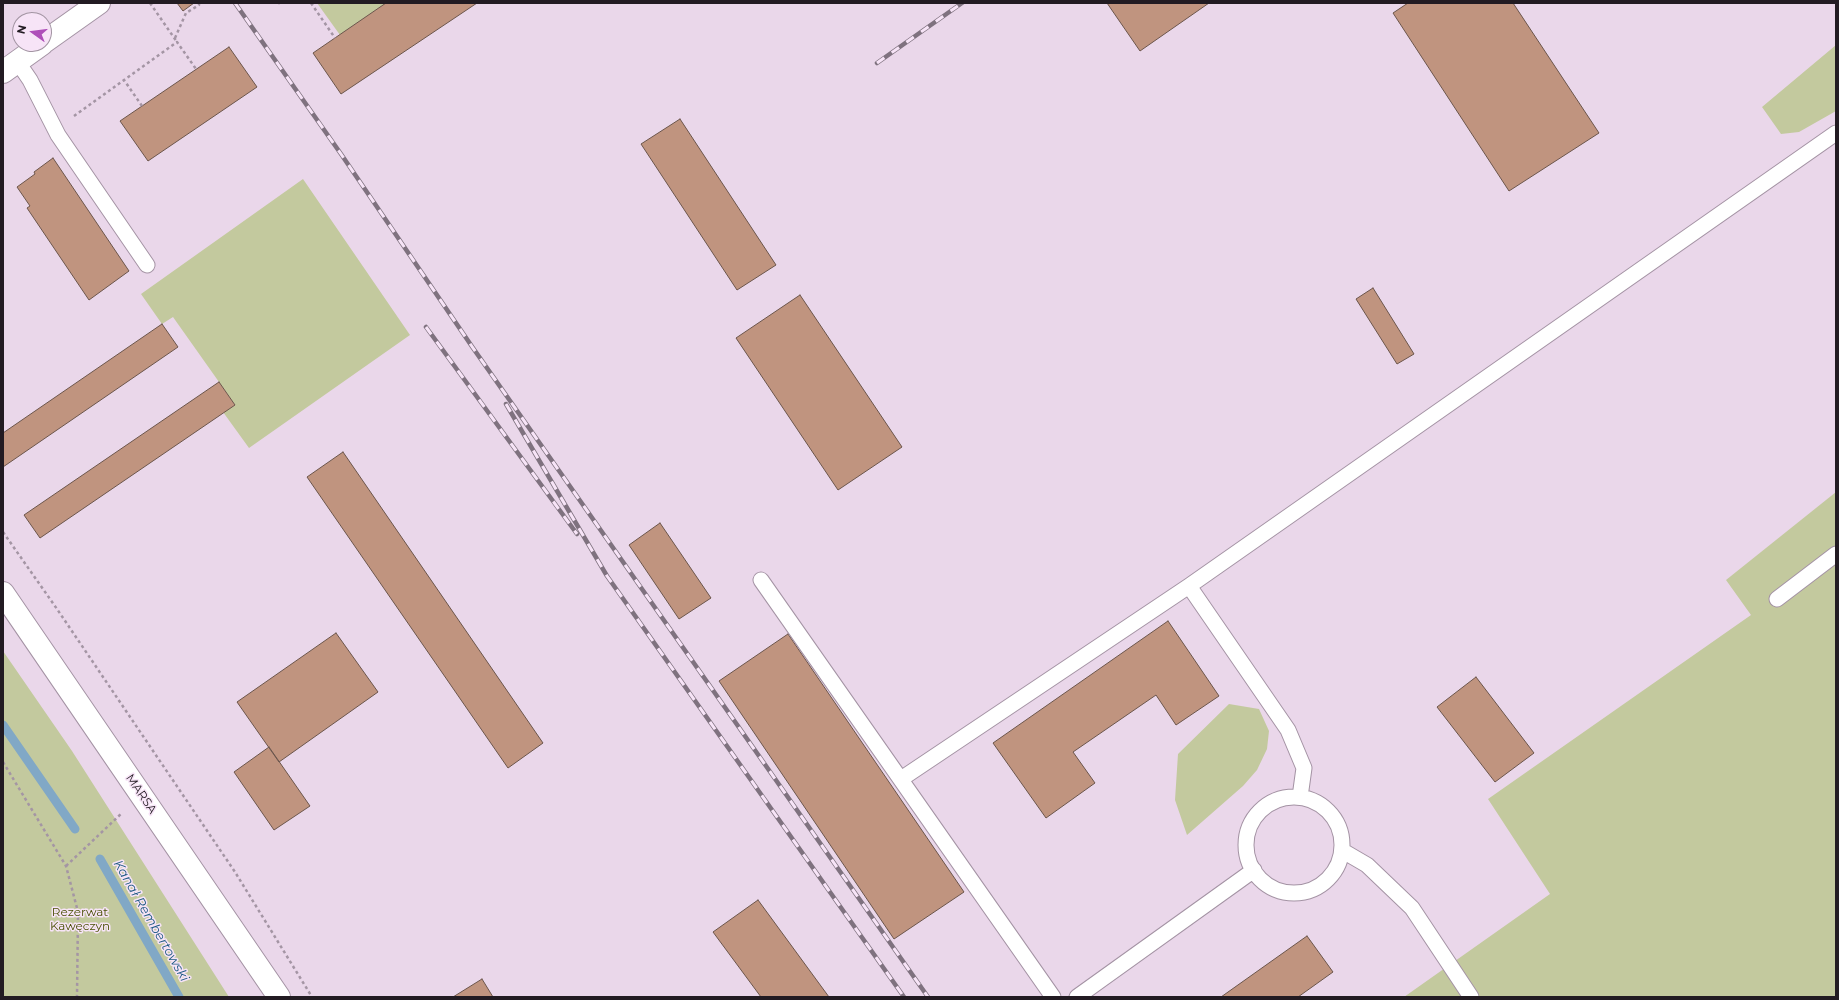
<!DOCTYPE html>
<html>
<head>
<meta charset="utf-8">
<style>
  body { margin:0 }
  #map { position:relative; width:1839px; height:1000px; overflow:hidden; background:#ead7ea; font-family:Montserrat,sans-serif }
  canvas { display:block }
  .frame { position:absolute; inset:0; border:4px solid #221b22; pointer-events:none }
  .north { position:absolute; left:12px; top:12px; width:40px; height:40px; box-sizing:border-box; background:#f7e4f7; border:1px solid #a294a2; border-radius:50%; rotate:284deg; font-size:11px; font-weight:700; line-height:16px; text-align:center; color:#221b22 }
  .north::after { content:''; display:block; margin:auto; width:14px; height:18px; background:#ae4fb9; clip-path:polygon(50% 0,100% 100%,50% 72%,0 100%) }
</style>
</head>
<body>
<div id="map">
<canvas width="1839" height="1000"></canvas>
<div class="frame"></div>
<div class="north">N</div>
</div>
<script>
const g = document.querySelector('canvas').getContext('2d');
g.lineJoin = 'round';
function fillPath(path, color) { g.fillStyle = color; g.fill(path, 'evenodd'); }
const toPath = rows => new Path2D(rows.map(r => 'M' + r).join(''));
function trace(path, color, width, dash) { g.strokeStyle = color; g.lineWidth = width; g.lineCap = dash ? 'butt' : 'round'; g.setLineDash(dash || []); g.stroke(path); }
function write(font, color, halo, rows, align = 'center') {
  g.font = font + ' Montserrat,sans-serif'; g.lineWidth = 3; g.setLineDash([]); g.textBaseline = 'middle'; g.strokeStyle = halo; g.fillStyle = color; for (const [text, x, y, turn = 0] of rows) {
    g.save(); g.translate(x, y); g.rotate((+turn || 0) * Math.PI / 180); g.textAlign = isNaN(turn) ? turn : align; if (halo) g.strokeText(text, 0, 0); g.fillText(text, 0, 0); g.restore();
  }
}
const green = toPath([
  [317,3,384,3,385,4,340,35],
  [1836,45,1836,111,1799,132,1781,134,1762,107],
  [303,179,410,335,249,448,223,412,235,405,219,382,173,317,162,324,141,294],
  [1836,492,1836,997,1404,997,1550,894,1488,799,1751,615,1726,580],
  [3,651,72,751,229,997,3,997],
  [1229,704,1259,709,1269,731,1267,749,1257,770,1243,786,1187,835,1175,800,1178,754]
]);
const stream = toPath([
  [3,725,75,829],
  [100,859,179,997]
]);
const building = toPath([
  [177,3,194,3,183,11,177,3],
  [386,3,477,3,341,94,313,53,386,3],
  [1107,3,1209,3,1140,51,1107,3],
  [1408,3,1513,3,1599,133,1509,191,1393,13,1408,3],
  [229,47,257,87,148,161,120,121,229,47],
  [680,119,776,265,737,290,641,144,680,119],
  [53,158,129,271,89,300,27,208,30,206,17,187,35,174,34,172,53,158],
  [1373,288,1414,354,1397,364,1356,299,1373,288],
  [800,295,902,447,838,490,736,338,800,295],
  [162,324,178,347,3,467,3,433,162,324],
  [219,382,235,405,40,538,24,515,219,382],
  [343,452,543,743,508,768,307,477,343,452],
  [660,523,711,598,679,619,629,545,660,523],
  [1168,621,1219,696,1176,725,1156,695,1073,752,1095,783,1046,818,993,743,1168,621],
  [336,633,378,692,279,762,237,702,336,633],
  [788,634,964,892,894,939,719,681,788,634],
  [1476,677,1534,753,1495,782,1437,707,1476,677],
  [269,747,310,806,274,830,234,772,269,747],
  [758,900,829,997,761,997,713,932,758,900],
  [1307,936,1333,972,1298,997,1221,997,1307,936],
  [482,979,493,997,453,997,482,979]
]);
const path = toPath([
  [150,3,177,42],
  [278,3,280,3],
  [311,3,335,38],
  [175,38,186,13,199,5,199,3],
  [142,106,124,80,177,42,196,69],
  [74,116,124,80],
  [3,532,57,609,235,872,312,997],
  [3,762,66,866,78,912,77,997],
  [66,866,122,813]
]);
const service = toPath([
  [17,61,30,80,58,135,147,265],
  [761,580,1053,997],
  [1189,586,1288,730,1304,768,1300,797],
  [1777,599,1836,554],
  [901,779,1189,586,1836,133],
  '1246 845a48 48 0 1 1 96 0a48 48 0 1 1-96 0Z',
  [1343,851,1367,865,1412,908,1471,997],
  [1077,997,1254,870]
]);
const minor = toPath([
  [44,42,99,3],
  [3,72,42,44]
]);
const secondary = toPath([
  [3,593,279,997]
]);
const rail = toPath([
  [235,3,341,154,473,348,928,997],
  [877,63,962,3],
  [426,327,577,534],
  [506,404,607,576,904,997]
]);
const streetNames = [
  ["MARSA",141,794,56]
];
const parkNames = [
  ["Rezerwat",80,912],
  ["Kawęczyn",80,926]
];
const waterNames = [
  ["Kanał Rembertowski",151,921,60]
];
fillPath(green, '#c3c99e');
trace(stream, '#81a8c6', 9);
fillPath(building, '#c0947f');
trace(building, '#6b554b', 1);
trace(service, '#a493a4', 17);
trace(minor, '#a493a4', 24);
trace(secondary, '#a493a4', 24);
trace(path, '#a495a4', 2.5, [3, 3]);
trace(service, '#fff', 15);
trace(minor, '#fff', 22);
trace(secondary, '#fff', 22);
trace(rail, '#7f727f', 4.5);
trace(rail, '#f7e4f7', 3, [9]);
write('12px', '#221b22', '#f7e4f7', streetNames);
write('12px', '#495003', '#f7e4f7', parkNames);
write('italic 13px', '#1d5a83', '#f7e4f7', waterNames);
</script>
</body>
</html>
